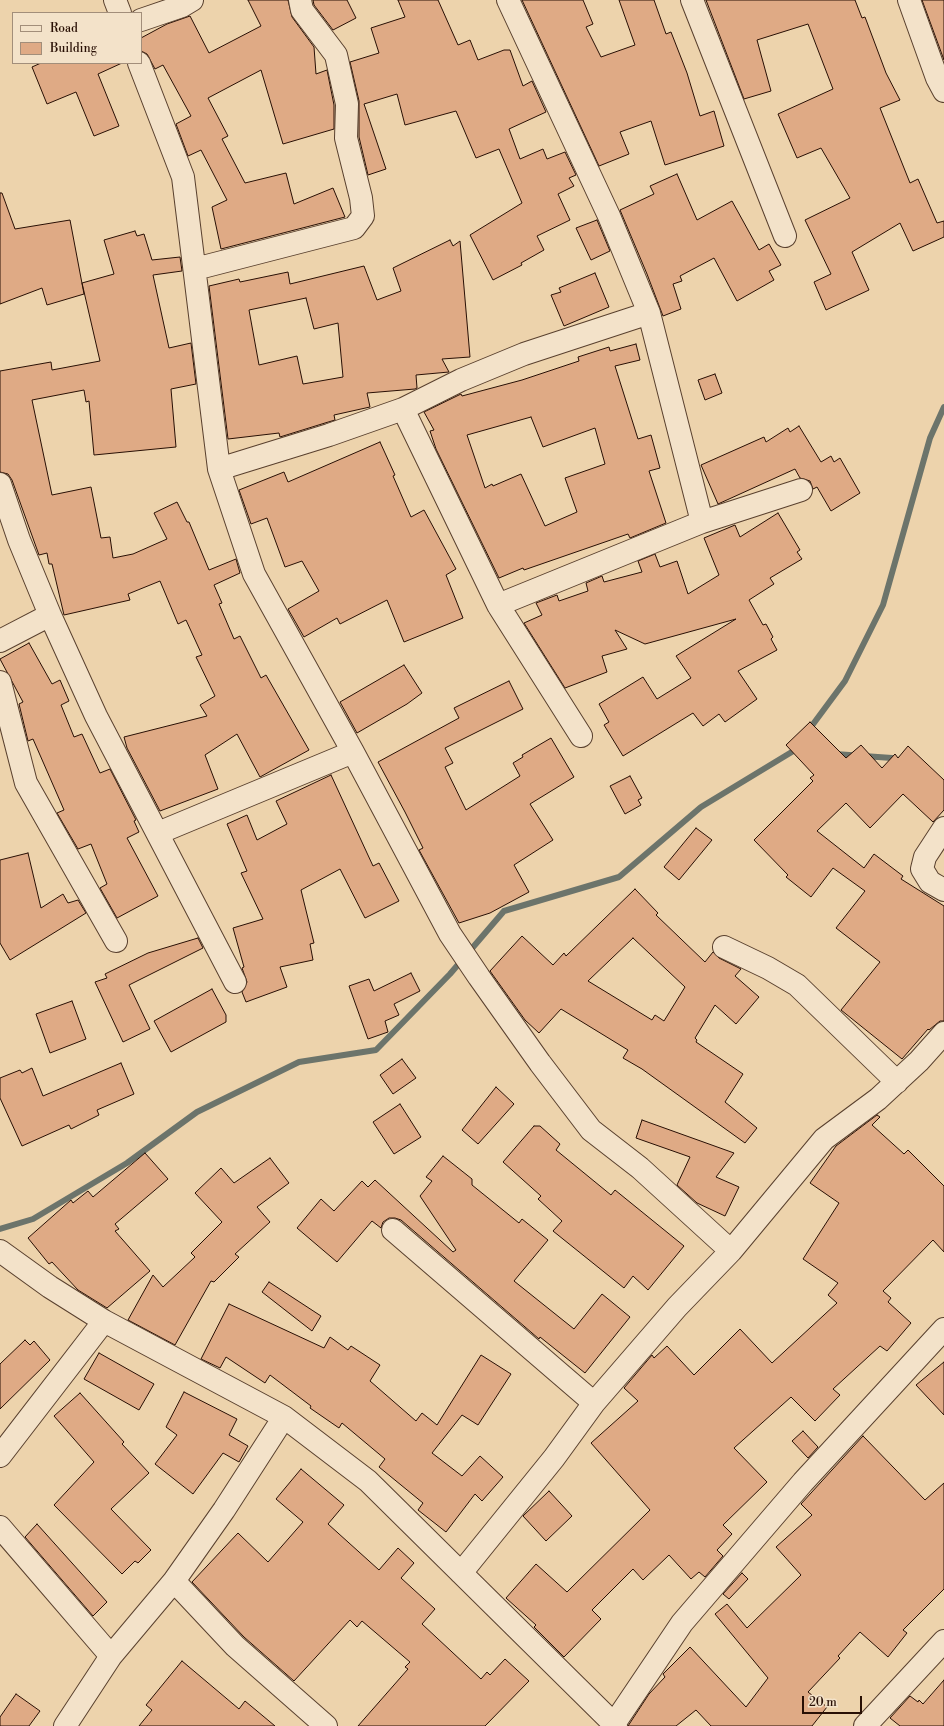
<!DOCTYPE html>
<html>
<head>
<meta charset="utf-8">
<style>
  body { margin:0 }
  #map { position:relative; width:944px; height:1726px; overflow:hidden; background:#edd3ac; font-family:"Libre Bodoni",serif }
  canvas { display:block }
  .legend { position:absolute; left:12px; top:12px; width:130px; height:52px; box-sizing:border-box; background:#f3e2c9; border:1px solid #a28e7a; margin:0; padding:5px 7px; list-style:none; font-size:12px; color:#280f04 }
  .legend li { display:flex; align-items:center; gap:8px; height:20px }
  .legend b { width:20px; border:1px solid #a28e7a }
  .scale { position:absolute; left:802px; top:1696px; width:60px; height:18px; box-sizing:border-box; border:2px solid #280f04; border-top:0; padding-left:5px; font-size:12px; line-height:14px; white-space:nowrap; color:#280f04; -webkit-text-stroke:3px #f3e2c9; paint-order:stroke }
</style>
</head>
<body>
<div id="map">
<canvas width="944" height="1726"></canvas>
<ul class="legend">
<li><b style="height:5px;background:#f3e2c9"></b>Road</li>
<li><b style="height:11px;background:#dfaa85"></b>Building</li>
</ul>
<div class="scale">20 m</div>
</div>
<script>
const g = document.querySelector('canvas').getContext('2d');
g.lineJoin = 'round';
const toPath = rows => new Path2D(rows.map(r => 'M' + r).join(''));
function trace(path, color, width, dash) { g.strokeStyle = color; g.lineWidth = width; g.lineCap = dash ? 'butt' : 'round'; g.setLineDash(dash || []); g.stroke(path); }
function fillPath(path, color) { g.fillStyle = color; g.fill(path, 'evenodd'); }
const stream = toPath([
  [808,731,845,681,883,605,930,438,944,407],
  [835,754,892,758,899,761],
  [0,1229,33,1219,127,1163,197,1112,299,1062,376,1050,450,974,504,911,619,877,701,807,795,750,800,751]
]);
const building = toPath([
  [248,0,288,0,292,17,314,47,316,74,327,70,334,105,334,129,283,144,261,70,208,98,228,136,222,139,245,183,286,173,294,204,333,188,345,217,221,249,212,207,227,200,201,150,188,156,176,124,191,116,163,65,155,69,147,54,141,51,141,38,167,24,190,16,209,53,261,26,248,0],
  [313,0,347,0,356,18,333,30,314,5,313,0],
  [398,0,438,0,458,45,470,40,478,60,504,50,510,50,523,86,532,81,546,112,509,129,520,159,543,149,547,159,565,152,576,175,569,178,574,186,558,194,570,220,537,236,544,250,521,263,522,265,493,280,470,235,522,203,499,149,476,158,456,111,405,125,397,94,364,104,386,169,368,175,359,137,359,101,350,62,379,53,371,28,405,17,398,0],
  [522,0,583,0,593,24,586,27,601,57,635,45,619,0,654,0,666,34,671,32,687,73,700,116,714,111,724,146,665,165,651,121,620,132,629,154,599,166,522,0],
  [706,0,855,0,862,18,865,17,886,73,900,100,880,108,910,183,918,179,937,223,944,221,944,237,913,251,900,223,852,252,869,290,826,310,814,282,831,274,805,220,850,198,821,148,797,158,778,114,833,89,808,24,757,40,771,91,744,99,706,0],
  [922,0,944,0,944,60,922,0],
  [41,63,122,63,98,74,119,126,94,136,76,92,47,104,32,67,41,63],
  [677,174,697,220,732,201,759,250,769,244,781,265,769,271,774,280,737,301,714,258,680,276,682,281,673,284,681,309,663,316,647,274,620,210,654,194,650,186,677,174],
  [0,193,2,193,15,229,70,220,84,294,47,305,42,288,0,304,0,193],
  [597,220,610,251,591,260,576,228,597,220],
  [135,231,137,236,144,234,152,260,180,257,182,271,153,275,169,348,191,343,196,384,171,389,176,447,94,455,89,401,86,402,84,390,32,400,52,495,91,487,101,538,110,537,113,558,133,554,167,539,154,513,177,502,187,522,189,522,209,570,236,559,240,573,214,585,222,603,219,604,234,639,240,636,261,678,266,675,309,750,260,777,237,734,205,755,218,789,160,811,127,748,124,737,207,716,200,705,215,696,196,657,202,655,186,620,178,624,160,581,128,594,130,600,64,615,52,564,49,564,47,553,39,555,12,480,8,474,0,472,0,371,51,362,52,370,100,361,82,283,114,274,104,240,135,231],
  [450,240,453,246,460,241,470,357,442,359,449,372,416,375,417,388,415,389,367,393,370,407,334,415,335,420,325,423,280,437,279,433,228,439,209,286,239,279,240,282,288,272,290,284,364,266,377,300,401,291,393,268,450,240],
  [306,298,314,329,338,323,343,377,303,384,297,356,259,365,249,310,306,298],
  [595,273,609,307,564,326,551,295,561,292,559,288,595,273],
  [636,344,640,360,615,366,638,439,651,435,660,468,649,471,666,523,630,538,628,534,524,570,523,568,499,578,436,449,430,431,434,430,424,412,461,394,462,396,522,380,579,361,578,357,609,347,610,351,636,344],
  [531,417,543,447,595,428,605,464,565,478,577,512,545,526,521,474,493,486,492,484,485,488,467,435,531,417],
  [715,374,722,393,705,400,698,380,715,374],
  [799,426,821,462,831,456,834,462,840,458,860,493,831,511,817,487,813,489,810,481,800,478,795,469,718,504,701,465,764,437,766,442,788,428,790,432,799,426],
  [380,442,395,475,393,476,411,517,424,510,456,569,446,575,463,618,404,642,387,600,340,624,337,618,304,637,288,609,319,591,302,561,285,567,267,518,251,524,239,490,284,472,288,482,380,442],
  [778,513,800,550,797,552,802,559,770,578,774,584,749,600,763,625,766,624,773,637,771,639,777,650,738,671,757,699,725,722,719,714,703,726,693,713,623,756,604,725,609,722,599,704,643,677,657,699,691,678,676,656,736,619,645,644,615,630,627,649,602,656,607,672,565,688,524,623,542,615,536,603,557,595,559,601,588,591,586,583,602,576,604,582,642,572,638,561,655,554,660,567,677,561,688,594,719,575,704,538,735,525,740,537,778,513],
  [29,643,52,684,60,680,69,701,61,705,74,737,82,734,100,773,110,769,136,820,134,821,139,832,127,838,158,896,117,918,100,888,107,884,91,844,78,849,57,813,64,810,33,739,28,741,19,704,23,702,0,659,29,643],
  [404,665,422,693,407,704,357,733,340,702,404,665],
  [509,681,523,709,445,748,453,763,445,767,466,810,520,776,513,763,523,757,522,755,551,738,574,777,530,804,553,840,514,865,529,892,490,913,459,923,419,850,423,848,405,812,378,762,459,718,454,708,509,681],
  [810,722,846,758,861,745,882,768,895,754,898,758,908,746,944,780,944,810,933,822,903,794,870,828,846,803,817,831,864,868,874,854,903,876,901,879,944,906,944,1021,940,1021,929,1030,928,1029,902,1059,841,1010,880,962,836,928,865,891,833,868,811,897,786,877,788,875,754,840,813,781,810,778,814,775,786,745,810,722],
  [331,775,373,866,379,863,399,901,365,918,340,869,301,890,314,943,310,944,313,960,280,967,287,987,246,1002,242,992,247,982,242,968,244,967,233,928,263,919,241,873,247,871,227,824,247,815,257,840,287,824,276,801,331,775],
  [630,776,642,798,638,800,641,805,625,814,610,786,630,776],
  [696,828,712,840,679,880,664,867,696,828],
  [28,853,41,908,63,894,68,903,78,900,86,913,10,960,0,943,0,860,28,853],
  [635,889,658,913,656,915,705,962,713,952,719,958,741,969,735,976,759,997,736,1024,715,1005,695,1038,697,1040,696,1042,743,1074,725,1102,757,1128,745,1143,642,1069,623,1058,628,1050,561,1009,539,1033,525,1020,490,971,522,936,553,965,564,953,566,956,635,889],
  [633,938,685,987,664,1021,655,1015,652,1020,588,981,633,938],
  [198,938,203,948,129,985,150,1029,123,1042,95,982,107,978,105,974,148,953,198,938],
  [411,973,420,991,394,1004,399,1015,385,1021,388,1032,368,1039,349,986,369,979,374,991,411,973],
  [212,989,226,1015,226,1022,171,1052,154,1021,212,989],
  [72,1001,86,1039,50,1053,36,1014,72,1001],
  [402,1059,416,1078,393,1094,380,1075,402,1059],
  [121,1063,134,1094,97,1110,99,1115,71,1129,69,1125,22,1146,0,1098,0,1078,20,1070,22,1073,32,1068,43,1096,121,1063],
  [496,1087,514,1104,478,1144,462,1130,496,1087],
  [400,1104,421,1137,394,1154,373,1122,400,1104],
  [877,1115,880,1117,872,1125,904,1154,908,1150,944,1186,944,1252,933,1240,883,1291,891,1298,888,1302,911,1323,887,1351,880,1346,833,1389,840,1395,815,1421,791,1397,734,1448,767,1482,723,1525,732,1534,717,1550,723,1556,705,1577,699,1572,691,1579,669,1555,643,1580,633,1569,592,1610,601,1619,564,1657,534,1627,536,1625,506,1598,536,1564,567,1592,650,1510,591,1443,638,1401,624,1388,652,1355,654,1358,667,1346,694,1375,740,1329,772,1363,837,1303,828,1295,838,1283,803,1259,839,1203,810,1183,836,1146,877,1115],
  [642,1120,734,1153,716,1177,739,1187,725,1216,697,1203,677,1185,690,1157,636,1138,642,1120],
  [534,1126,540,1126,560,1144,556,1150,611,1195,615,1190,684,1246,648,1290,633,1276,624,1288,553,1231,562,1221,538,1199,541,1196,503,1162,534,1126],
  [145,1153,168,1179,115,1224,119,1229,115,1231,150,1271,107,1308,78,1290,52,1262,49,1264,28,1238,71,1200,73,1203,88,1191,93,1197,145,1153],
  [443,1156,472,1179,472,1185,519,1223,522,1219,548,1240,514,1281,574,1329,602,1294,630,1317,585,1373,540,1337,539,1339,401,1220,395,1218,389,1218,383,1222,381,1228,372,1221,337,1262,297,1228,321,1199,334,1211,362,1181,368,1187,375,1180,453,1252,456,1250,420,1196,432,1181,426,1177,443,1156],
  [270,1158,289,1183,257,1207,270,1222,235,1254,239,1257,214,1282,211,1281,175,1345,128,1320,153,1275,163,1287,195,1257,191,1253,222,1222,195,1193,221,1168,234,1183,270,1158],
  [269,1282,321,1316,312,1331,262,1292,269,1282],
  [229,1304,324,1348,330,1337,348,1350,351,1346,380,1365,370,1381,416,1421,422,1413,437,1425,481,1355,511,1374,478,1425,462,1415,432,1453,462,1476,480,1456,503,1477,482,1501,475,1494,446,1532,418,1510,423,1503,379,1467,385,1459,342,1423,339,1428,310,1408,311,1406,270,1375,265,1383,226,1357,220,1368,201,1359,229,1304],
  [25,1340,30,1345,34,1341,50,1360,0,1409,0,1364,25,1340],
  [99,1353,154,1384,139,1410,84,1379,99,1353],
  [944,1362,944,1415,916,1385,944,1362],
  [184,1392,237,1419,229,1435,248,1446,239,1462,223,1453,193,1494,155,1464,177,1435,166,1427,184,1392],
  [80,1393,124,1442,122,1444,149,1473,111,1509,151,1550,138,1563,135,1561,122,1574,54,1505,94,1462,54,1416,80,1393],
  [803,1431,818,1447,808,1458,792,1441,803,1431],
  [863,1436,925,1500,944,1483,944,1589,903,1630,907,1633,888,1657,860,1632,838,1656,840,1658,808,1692,827,1707,812,1726,711,1726,696,1710,676,1726,628,1726,649,1694,665,1677,663,1674,690,1647,746,1707,768,1678,715,1614,727,1604,747,1628,801,1575,776,1547,812,1515,801,1504,863,1436],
  [301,1469,344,1505,328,1524,379,1570,398,1548,414,1563,401,1578,435,1609,422,1624,481,1679,487,1672,490,1675,505,1659,529,1681,485,1726,358,1726,408,1669,405,1667,410,1662,362,1621,357,1627,350,1620,294,1681,244,1637,192,1582,238,1533,268,1562,303,1522,276,1499,301,1469],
  [549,1491,572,1516,546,1541,523,1516,549,1491],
  [37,1524,107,1602,93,1616,25,1537,37,1524],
  [742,1573,748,1579,729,1599,723,1594,742,1573],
  [182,1661,239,1709,245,1701,275,1726,139,1726,152,1710,146,1705,182,1661],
  [944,1680,944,1726,900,1726,890,1718,910,1696,918,1702,919,1700,923,1704,944,1680],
  [16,1694,40,1711,29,1726,0,1726,0,1717,16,1694]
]);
const street = toPath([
  [115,0,120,13],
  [508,0,609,216,649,313,702,522],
  [692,0,785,236],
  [909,0,937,78,944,91],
  [141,20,182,6,192,0],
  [139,63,183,177,219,469,254,574,353,752,450,934,479,977,540,1063,591,1130,640,1168,731,1251],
  [195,269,354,228,363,216,361,198,346,138,347,104,336,55,302,10,300,0],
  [403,409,498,605,581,736],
  [219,469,329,435,403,409,461,380,524,354,649,313],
  [0,484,19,540,50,615,96,716,235,982],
  [498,605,702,522,801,490],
  [0,641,50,615],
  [0,682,26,783,116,941],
  [944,828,925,857,922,869,930,882,944,890],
  [158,833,353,752],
  [724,947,768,968,797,985,897,1082],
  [393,1230,594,1403],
  [0,1251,50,1287,104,1321,284,1417,368,1481,616,1726],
  [0,1456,104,1321],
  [0,1527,111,1656],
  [461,1573,554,1458,594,1403,677,1307,731,1251,824,1139,878,1099,919,1061,944,1033],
  [174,1581,235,1646,326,1726],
  [614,1724,682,1623,803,1482,944,1329],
  [65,1726,111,1656,174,1581,224,1510,284,1417],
  [865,1726,944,1641]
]);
trace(stream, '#6c746b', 6);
fillPath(building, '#dfaa85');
trace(building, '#280f04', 1);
trace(street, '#59402e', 24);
trace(street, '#f3e2c9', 22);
</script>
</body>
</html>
